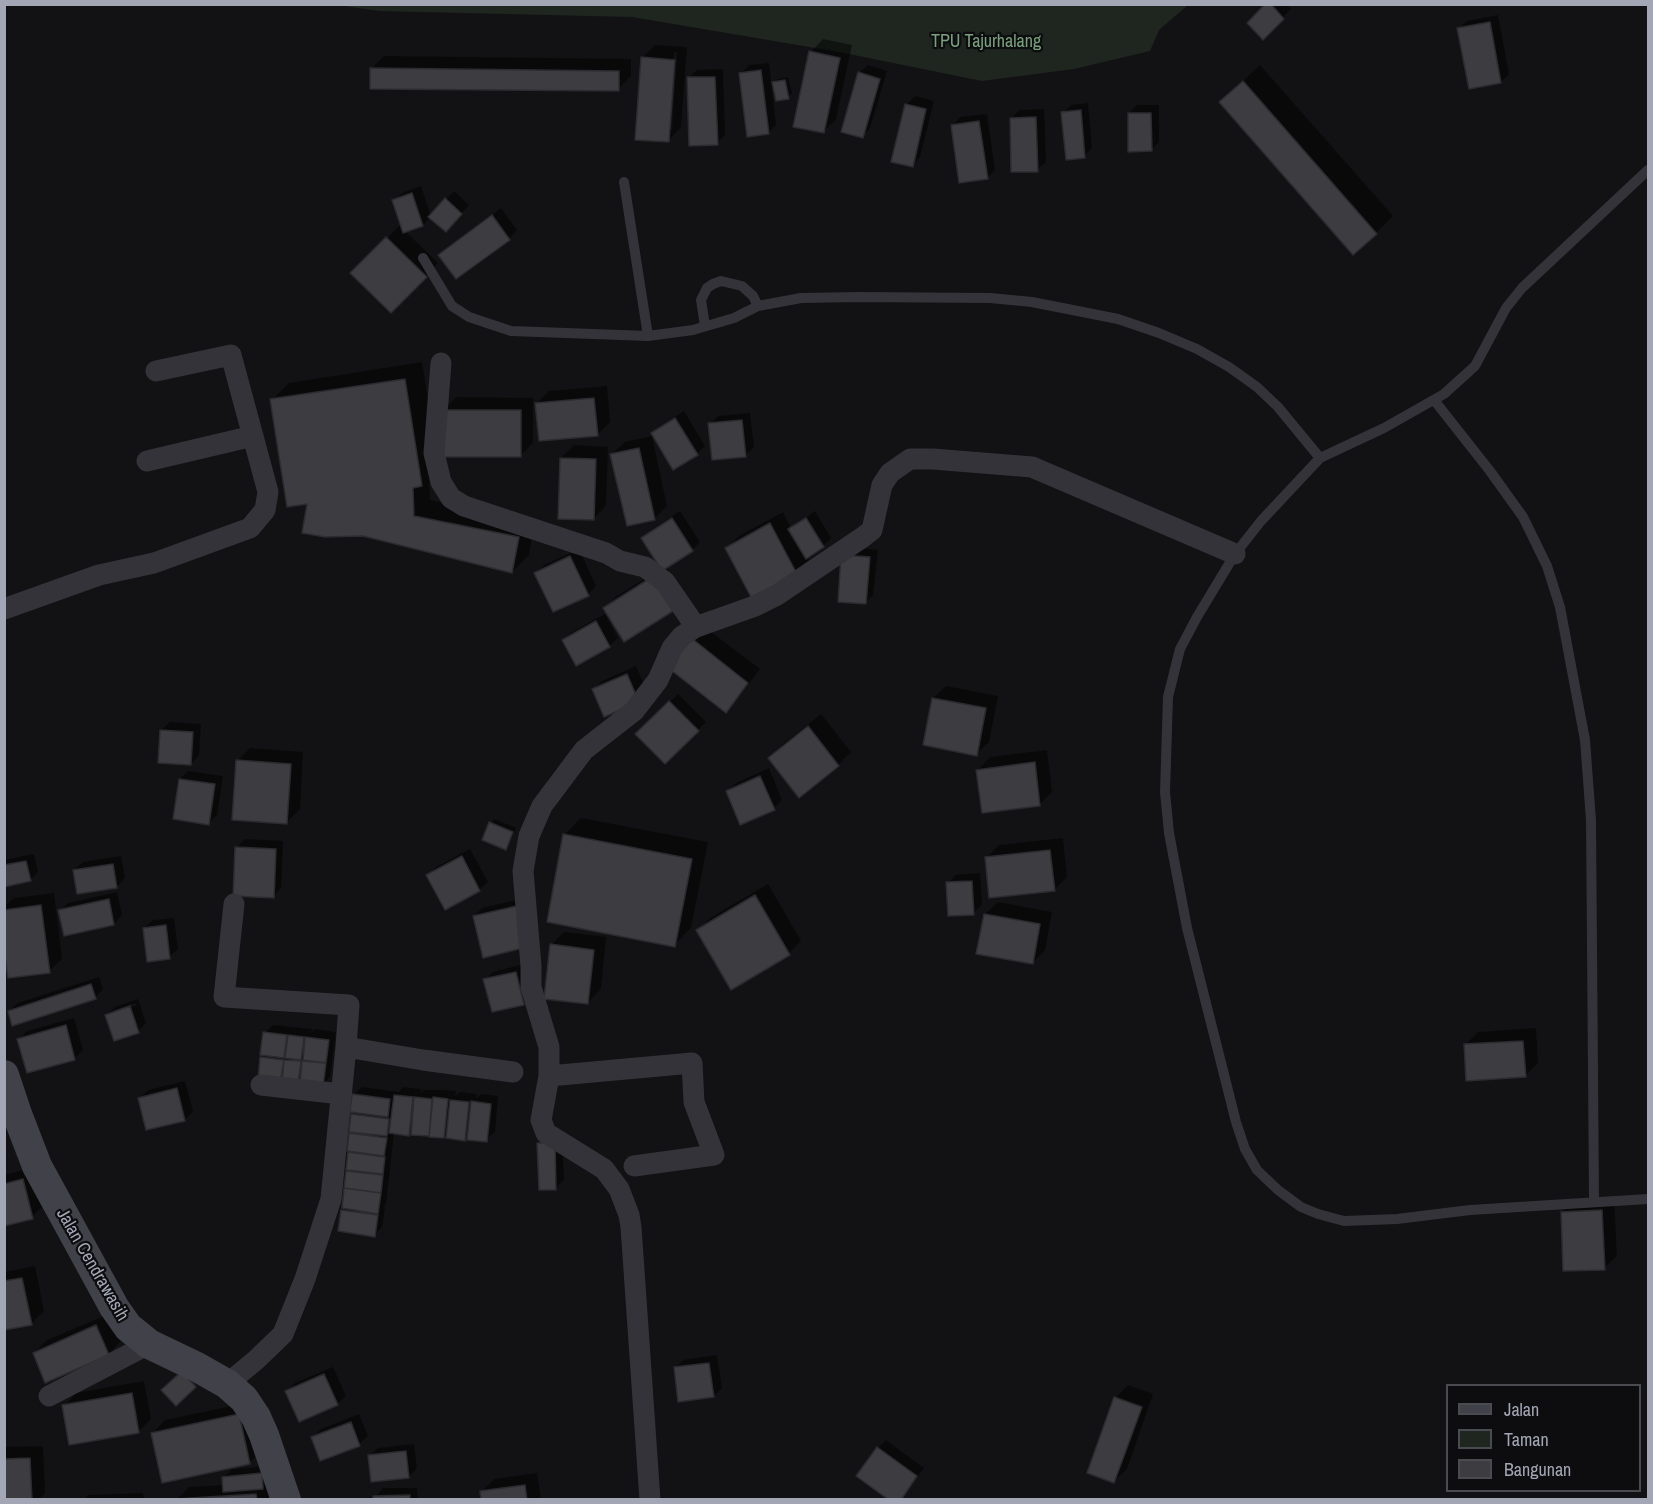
<!DOCTYPE html>
<html>
<head>
<meta charset="utf-8">
<style>
  body { margin:0 }
  #map { position:relative; width:1653px; height:1504px; overflow:hidden; background:#121214; font-family:"Archivo Narrow",sans-serif }
  canvas { display:block }
  .frame { position:absolute; inset:0; border:6px solid #a3a7b5; pointer-events:none }
  .legend { position:absolute; left:1446px; top:1384px; width:195px; height:108px; box-sizing:border-box; background:#0d0d0f; border:2px solid #494b51; margin:0; padding:8px 10px; list-style:none; font-size:18px; color:#a3a7b5 }
  .legend li { display:flex; align-items:center; gap:12px; height:30px }
  .legend b { width:30px; border:2px solid #494b51 }
</style>
</head>
<body>
<div id="map">
<canvas width="1653" height="1504"></canvas>
<div class="frame"></div>
<ul class="legend">
<li><b style="height:8px;background:#414249"></b>Jalan</li>
<li><b style="height:16px;background:#1e261f"></b>Taman</li>
<li><b style="height:16px;background:#3c3c41"></b>Bangunan</li>
</ul>
</div>
<script>
const g = document.querySelector('canvas').getContext('2d');
g.lineJoin = 'round';
function fillPath(path, color) { g.fillStyle = color; g.fill(path, 'evenodd'); }
const toPath = rows => new Path2D(rows.map(r => 'M' + r).join(''));
function trace(path, color, width, dash) { g.strokeStyle = color; g.lineWidth = width; g.lineCap = dash ? 'butt' : 'round'; g.setLineDash(dash || []); g.stroke(path); }
function write(font, color, halo, rows, align = 'center') {
  g.font = font + ' "Archivo Narrow",sans-serif'; g.lineWidth = 4.5; g.setLineDash([]); g.textBaseline = 'middle'; g.strokeStyle = halo; g.fillStyle = color; for (const [text, x, y, turn = 0] of rows) {
    g.save(); g.translate(x, y); g.rotate((+turn || 0) * Math.PI / 180); g.textAlign = isNaN(turn) ? turn : align; if (halo) g.strokeText(text, 0, 0); g.fillText(text, 0, 0); g.restore();
  }
}
const green = toPath([
  [337,5,1188,5,1159,30,1150,51,1074,69,982,81,839,52,632,17,379,11]
]);
const shadow = toPath([
  [1267,4,1286,4,1291,9,1263,37],
  [1498,15,1509,74,1501,82,1459,29,1467,21],
  [823,39,852,45,836,119,823,132,811,52],
  [655,45,687,47,681,127,669,140,642,58],
  [674,52,677,52,672,129,669,129],
  [384,56,631,59,631,76,618,89,371,69],
  [769,63,776,125,768,133,741,74,749,65],
  [868,65,887,71,870,128,862,137,859,73],
  [1260,65,1393,216,1376,233,1221,102],
  [723,69,725,135,717,143,688,78,697,70],
  [788,77,792,93,788,97,774,82,778,79],
  [915,96,934,101,920,157,912,166,906,105],
  [1088,103,1092,148,1084,156,1063,113,1071,105],
  [1137,105,1159,105,1159,142,1151,150,1129,113],
  [1044,109,1046,162,1037,170,1011,118,1020,110],
  [987,114,995,170,987,178,952,126,960,117],
  [421,186,431,216,454,191,469,205,454,222,431,217,423,225,405,231,438,263,391,311,353,273,401,224,394,201,402,193],
  [501,208,517,230,509,239,440,255,448,247],
  [422,362,439,468,429,477,430,500,535,520,529,555,512,572,309,502,272,400,289,383],
  [607,386,610,422,597,435,537,403,549,391],
  [456,397,533,398,533,443,520,456,443,410],
  [684,411,705,446,697,454,653,433,661,425],
  [750,413,754,447,745,456,710,424,718,416],
  [652,436,667,506,654,519,612,454,625,442],
  [574,445,608,447,606,506,594,518,561,458],
  [680,511,700,542,692,550,666,567,684,597,605,608,617,596,662,568,643,538,651,530],
  [815,511,831,538,823,546,807,556,809,560,796,573,726,549,739,536,783,512,791,528],
  [851,547,878,550,873,595,865,603],
  [579,549,596,586,588,594,536,573,544,565],
  [605,614,618,638,609,646,563,640,572,632],
  [703,626,760,669,738,698,725,711,669,666],
  [636,666,647,692,638,701,594,689,602,681],
  [946,686,998,696,989,742,976,754,933,698],
  [678,694,706,722,665,762,638,734],
  [821,714,851,752,838,765,770,758,782,745],
  [170,722,201,724,199,755,191,764,161,730],
  [250,748,303,752,300,809,287,822,237,761],
  [1047,750,1052,792,1039,805,978,770,990,757],
  [769,768,782,800,774,808,727,791,736,783],
  [188,771,223,776,217,815,209,823,180,779],
  [581,818,708,842,691,928,674,945,564,835],
  [494,819,516,828,509,844,506,848,491,823],
  [1063,838,1067,877,1054,890,986,858,999,845],
  [245,839,283,841,281,888,273,897,237,847],
  [470,849,488,882,479,890,428,875,436,867],
  [34,854,38,872,30,880,4,885,4,860],
  [121,856,125,878,117,887,74,870,83,862],
  [980,873,982,905,973,913,948,883,956,875],
  [768,884,801,941,789,953,698,930,710,918],
  [117,892,122,915,114,924,60,911,68,903],
  [54,893,62,959,49,971,4,938,4,907,14,898],
  [525,898,535,938,474,917,482,908],
  [998,902,1052,912,1045,950,1032,963,985,914],
  [174,918,178,949,169,957,144,928,153,920],
  [564,932,606,937,601,989,588,1002,551,945],
  [524,964,532,995,523,1003,485,980,493,972],
  [99,977,103,989,95,998,9,1011,18,1003],
  [138,999,146,1023,138,1031,107,1015,115,1007],
  [136,1003,137,1005,114,1013,114,1010],
  [74,1018,83,1050,75,1058,28,1072,19,1040,27,1031],
  [273,1025,312,1029,311,1033,315,1029,336,1032,330,1077,322,1085,259,1079,261,1058,265,1054,265,1033],
  [1536,1028,1538,1063,1525,1076,1465,1045,1478,1032],
  [185,1081,193,1111,185,1120,140,1098,148,1090],
  [362,1087,399,1092,403,1087,421,1089,420,1093,424,1090,443,1090,456,1091,455,1097,459,1092,477,1094,476,1099,481,1094,498,1096,495,1132,486,1140,469,1134,464,1139,448,1133,444,1136,413,1134,413,1129,408,1134,394,1132,386,1204,383,1207,385,1208,382,1227,374,1235,343,1210,346,1207,347,1172,350,1169,347,1168,351,1134,354,1131,353,1115,357,1111,353,1095],
  [547,1135,562,1135,564,1180,555,1188,539,1143],
  [35,1167,45,1204,32,1217,4,1224,4,1175],
  [1614,1198,1617,1256,1604,1268,1562,1212,1575,1200],
  [35,1266,44,1311,31,1324,4,1329,4,1272],
  [109,1314,121,1341,108,1354,34,1353,47,1340],
  [717,1355,722,1388,714,1396,675,1368,683,1360],
  [333,1367,346,1396,337,1404,287,1391,295,1383],
  [144,1381,151,1419,139,1431,64,1406,76,1393],
  [1128,1385,1153,1394,1127,1469,1114,1481,1115,1398],
  [251,1402,262,1450,249,1463,153,1433,165,1420],
  [359,1414,368,1436,359,1444,313,1437,321,1429],
  [886,1440,924,1468,900,1500,878,1448],
  [414,1444,417,1468,409,1477,369,1456,378,1448],
  [43,1446,45,1493,38,1500,4,1500,4,1447],
  [270,1466,270,1500,177,1500,189,1487,224,1485,224,1477,232,1469],
  [537,1473,541,1500,482,1500,481,1492,494,1479],
  [383,1488,417,1488,418,1500,375,1500,375,1497],
  [143,1493,144,1500,84,1500,88,1495]
]);
const building = toPath([
  [1265,4,1271,4,1284,19,1263,40,1247,23,1265,4],
  [1490,22,1501,83,1469,89,1457,28,1490,22],
  [809,51,840,58,824,133,793,127,809,51],
  [641,57,675,60,669,142,635,140,641,57],
  [370,68,619,71,619,91,370,89,370,68],
  [761,70,769,134,747,137,739,73,761,70],
  [858,72,880,79,863,138,841,132,858,72],
  [687,77,715,77,718,145,689,146,687,77],
  [785,80,789,99,776,101,772,82,785,80],
  [1243,81,1377,234,1353,255,1219,102,1243,81],
  [905,104,926,109,913,167,891,162,905,104],
  [1081,110,1085,158,1066,160,1061,112,1081,110],
  [1128,113,1151,113,1152,151,1128,152,1128,113],
  [1036,117,1038,172,1011,172,1010,118,1036,117],
  [979,121,988,179,959,183,951,125,979,121],
  [412,193,423,226,403,233,392,200,412,193],
  [445,198,462,214,446,232,428,217,445,198],
  [492,215,510,240,456,279,438,255,492,215],
  [386,237,427,277,391,313,350,273,386,237],
  [405,379,422,486,413,488,414,516,519,537,512,573,363,536,325,537,302,533,307,504,287,507,270,399,405,379],
  [594,398,598,436,539,441,535,403,594,398],
  [441,410,521,410,521,457,442,457,441,410],
  [675,418,698,455,673,470,651,433,675,418],
  [742,420,746,457,712,460,708,423,742,420],
  [639,448,655,520,627,526,610,454,639,448],
  [560,458,596,459,594,520,558,519,560,458],
  [672,518,693,551,662,571,641,538,672,518],
  [806,518,824,547,806,559,788,529,806,518],
  [770,523,797,574,752,599,725,548,770,523],
  [841,555,870,557,866,604,838,602,841,555],
  [570,556,589,596,553,612,534,573,570,556],
  [652,577,673,611,624,642,603,608,652,577],
  [596,621,610,647,576,666,562,640,596,621],
  [690,637,748,683,726,713,667,667,690,637],
  [627,674,639,702,604,717,592,689,627,674],
  [932,698,986,708,977,756,923,745,932,698],
  [669,701,699,731,665,764,635,734,669,701],
  [808,726,839,766,799,798,768,758,808,726],
  [160,730,193,732,191,765,158,763,160,730],
  [236,760,291,764,287,824,232,820,236,760],
  [1035,762,1040,806,982,813,976,770,1035,762],
  [760,776,775,810,740,825,726,791,760,776],
  [179,779,215,784,209,825,173,819,179,779],
  [489,822,513,832,506,850,482,840,489,822],
  [563,834,692,859,675,947,547,922,563,834],
  [235,847,276,849,274,898,233,896,235,847],
  [1050,850,1055,891,989,898,985,857,1050,850],
  [462,856,480,891,445,910,426,875,462,856],
  [26,861,31,881,4,887,4,865,26,861],
  [113,864,117,888,77,894,73,870,113,864],
  [972,881,974,915,948,916,946,882,972,881],
  [755,895,790,955,731,990,696,930,755,895],
  [109,899,114,925,64,936,58,910,109,899],
  [41,905,50,973,8,978,4,950,4,910,41,905],
  [517,906,527,947,483,958,473,916,517,906],
  [984,914,1040,924,1033,964,976,954,984,914],
  [166,925,170,959,147,962,143,928,166,925],
  [550,944,594,950,588,1004,544,999,550,944],
  [516,972,524,1005,492,1012,483,979,516,972],
  [91,984,96,999,12,1026,8,1011,91,984],
  [130,1006,139,1033,114,1041,105,1015,130,1006],
  [66,1025,75,1060,27,1073,17,1039,66,1025],
  [263,1032,287,1035,284,1058,260,1055,263,1032],
  [288,1035,304,1037,301,1060,285,1058,288,1035],
  [305,1037,329,1040,326,1063,303,1060,305,1037],
  [1523,1041,1526,1077,1466,1081,1464,1044,1523,1041],
  [260,1057,284,1060,280,1083,258,1080,260,1057],
  [284,1060,301,1061,298,1084,282,1082,284,1060],
  [302,1061,326,1063,323,1087,300,1084,302,1061],
  [177,1088,185,1121,146,1130,138,1098,177,1088],
  [352,1094,390,1099,388,1117,350,1112,352,1094],
  [394,1095,413,1097,409,1136,389,1133,394,1095],
  [414,1097,432,1099,429,1136,411,1135,414,1097],
  [433,1097,448,1099,444,1138,429,1137,433,1097],
  [450,1100,469,1102,465,1141,446,1138,450,1100],
  [471,1101,491,1104,487,1142,467,1140,471,1101],
  [351,1114,389,1119,387,1136,349,1132,351,1114],
  [349,1133,387,1138,384,1156,347,1151,349,1133],
  [555,1142,556,1190,539,1190,537,1143,555,1142],
  [348,1152,385,1157,383,1174,346,1170,348,1152],
  [346,1171,383,1175,381,1193,344,1188,346,1171],
  [23,1179,33,1219,4,1226,4,1184,23,1179],
  [344,1188,381,1193,378,1214,342,1208,344,1188],
  [341,1210,378,1215,375,1237,338,1231,341,1210],
  [1602,1210,1605,1270,1563,1271,1561,1212,1602,1210],
  [22,1278,32,1325,4,1330,4,1281,22,1278],
  [96,1325,109,1355,45,1383,33,1353,96,1325],
  [709,1363,714,1397,678,1402,674,1367,709,1363],
  [182,1371,196,1387,176,1406,161,1390,182,1371],
  [324,1374,338,1405,299,1422,285,1391,324,1374],
  [132,1393,139,1433,69,1445,62,1405,132,1393],
  [1114,1397,1142,1407,1114,1483,1087,1473,1114,1397],
  [239,1414,250,1464,162,1483,151,1433,239,1414],
  [351,1422,360,1446,320,1461,311,1437,351,1422],
  [877,1447,917,1476,901,1500,889,1500,856,1476,877,1447],
  [406,1451,409,1478,371,1482,368,1455,406,1451],
  [30,1458,32,1500,4,1500,4,1459,30,1458],
  [262,1473,263,1489,223,1492,222,1477,262,1473],
  [525,1485,527,1500,481,1500,480,1491,525,1485],
  [256,1494,257,1500,175,1500,175,1499,256,1494],
  [410,1495,410,1500,373,1500,373,1496,410,1495]
]);
const lane = toPath([
  [1648,170,1522,288,1506,308,1475,366,1444,394,1384,428,1320,458,1261,521,1235,554,1197,617,1180,649,1168,697,1165,792,1169,833,1187,928,1236,1122,1245,1149,1257,1170,1278,1190,1301,1207,1318,1214,1344,1221,1397,1219,1470,1210,1648,1199],
  [624,182,648,336],
  [423,258,452,306,469,317,511,331,648,336,693,330,734,318,758,306,801,298,859,297,990,298,1032,302,1118,319,1159,333,1197,349,1229,367,1257,387,1278,407,1320,458],
  [705,326,701,300,707,288,713,284,721,281,742,286,753,296,758,306],
  [1434,400,1490,471,1523,517,1547,566,1560,607,1585,740,1591,820,1594,1201]
]);
const street = toPath([
  [441,363,434,453,441,482,451,498,464,506,606,553,620,561,645,567,665,582,696,627],
  [147,461,253,436],
  [4,609,99,575,154,563,250,528,265,510,268,492,231,355,156,371],
  [234,904,224,997,349,1005,346,1047],
  [549,1076,692,1063,694,1102,714,1155,634,1166],
  [261,1085,341,1094],
  [227,1384,256,1360,283,1334,305,1279,331,1199,346,1047,423,1060,513,1072],
  [49,1396,149,1344],
  [650,1500,631,1227,629,1215,619,1189,604,1169,546,1133,541,1120,549,1076,549,1047,531,987,531,966,523,871,529,836,542,806,584,750,634,711,658,680,672,648,682,636,696,627,755,606,777,595,863,537,872,530,882,485,890,473,910,459,933,459,1032,467,1235,554]
]);
const secondary = toPath([
  [4,1075,17,1114,37,1166,114,1307,128,1327,149,1344,197,1367,227,1384,244,1399,256,1417,264,1435,286,1500]
]);
const parkNames = [
  ["TPU Tajurhalang",986,42]
];
const streetNames = [
  ["Jalan Cendrawasih",92,1265,60]
];
fillPath(green, '#1e261f');
fillPath(shadow, '#0007');
fillPath(building, '#3c3c41');
trace(building, '#2c2c30', 1.5);
trace(lane, '#333339', 10);
trace(street, '#333339', 21);
trace(secondary, '#414249', 30);
write('18px', '#79a17d', '#0d0d0f', parkNames);
write('18px', '#a3a7b5', '#0d0d0f', streetNames);
</script>
</body>
</html>
